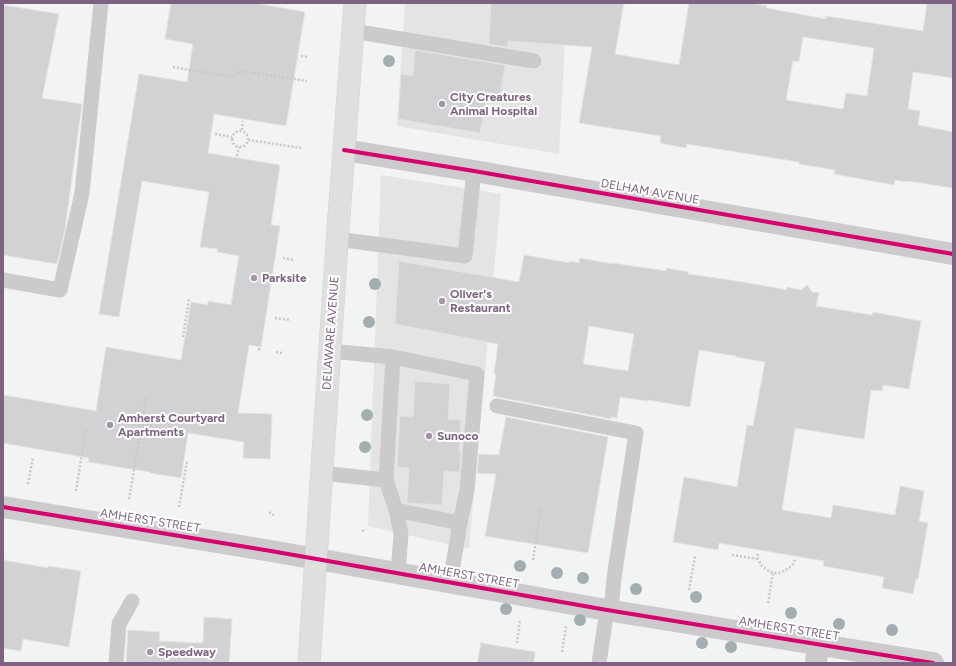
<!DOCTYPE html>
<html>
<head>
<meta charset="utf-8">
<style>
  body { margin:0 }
  #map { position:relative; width:956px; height:666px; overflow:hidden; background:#f1f4f2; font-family:Figtree,sans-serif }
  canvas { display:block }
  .frame { position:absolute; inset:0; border:4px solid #7e6282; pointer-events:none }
</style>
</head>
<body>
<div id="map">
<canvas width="956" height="666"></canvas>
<div class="frame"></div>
</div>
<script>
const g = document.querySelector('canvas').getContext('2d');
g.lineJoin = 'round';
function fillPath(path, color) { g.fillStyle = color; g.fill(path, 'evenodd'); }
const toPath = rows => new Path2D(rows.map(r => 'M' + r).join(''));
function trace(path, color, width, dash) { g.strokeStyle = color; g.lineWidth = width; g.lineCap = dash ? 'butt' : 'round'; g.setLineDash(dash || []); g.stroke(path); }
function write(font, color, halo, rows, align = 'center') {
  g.font = font + ' Figtree,sans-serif'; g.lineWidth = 4; g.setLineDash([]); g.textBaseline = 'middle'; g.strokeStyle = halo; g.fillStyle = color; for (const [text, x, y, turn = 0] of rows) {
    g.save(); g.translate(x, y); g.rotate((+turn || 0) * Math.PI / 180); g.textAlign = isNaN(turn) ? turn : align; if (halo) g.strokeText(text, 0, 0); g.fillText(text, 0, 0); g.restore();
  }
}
const built = toPath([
  [405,3,567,3,559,154,397,126],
  [381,175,501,194,469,549,368,526]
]);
const building = toPath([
  [171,3,254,3,305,12,286,126,214,114,208,153,280,165,271,225,280,226,261,347,249,345,238,413,272,414,270,459,243,458,244,442,188,433,181,478,150,473,150,472,88,462,89,458,3,443,3,395,96,411,106,347,181,360,191,302,208,305,208,301,231,305,239,256,217,252,218,249,200,247,209,192,142,181,119,317,99,314,139,74,187,82,193,44,165,39,171,3],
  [491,3,624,3,615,54,679,65,689,3,751,3,767,6,766,8,826,19,826,16,923,31,927,3,953,3,953,78,913,72,908,109,920,111,918,125,953,132,953,188,908,181,908,182,895,180,894,185,834,174,835,170,799,164,799,162,687,144,686,148,660,143,661,136,579,123,592,47,508,41,507,47,489,44,491,3],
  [803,37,874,48,867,96,846,93,843,109,786,100,793,61,799,62,803,37],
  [3,5,59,14,42,98,82,104,65,229,57,264,3,255,3,5],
  [415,50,505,65,500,95,487,94,480,133,398,119,401,74,413,76,415,50],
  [524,255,570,263,570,261,579,263,580,258,613,264,613,263,666,271,667,268,688,272,688,274,743,282,787,290,787,287,801,290,807,285,812,292,819,293,816,306,872,315,873,312,921,321,909,389,883,385,882,391,871,390,864,439,795,428,782,510,831,518,833,505,895,515,900,486,924,491,919,521,928,523,918,579,916,579,913,594,882,588,884,577,823,566,824,561,719,543,718,550,673,542,684,477,737,487,747,425,753,426,765,362,736,357,736,356,699,350,690,407,648,400,648,401,620,397,617,418,611,417,611,419,493,396,496,374,494,374,498,344,395,324,399,261,519,282,524,255],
  [589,326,634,334,628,371,583,364,589,326],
  [415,381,450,384,448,419,461,420,459,452,461,452,460,472,444,471,442,505,407,503,409,468,397,467,400,416,413,417,415,381],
  [506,417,608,437,588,553,485,536,496,474,477,473,479,454,499,455,506,417],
  [3,560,48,568,48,566,81,571,69,647,23,639,21,651,3,648,3,560],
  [204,617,232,619,229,663,126,663,128,630,160,632,159,641,203,643,204,617],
  [481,643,535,652,534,663,477,663,481,643]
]);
const path = toPath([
  [301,56,309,57],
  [173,67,232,77,241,71,307,81],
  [242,130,243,121],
  '232 139a8 8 0 1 1 16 0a8 8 0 1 1-16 0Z',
  [215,134,232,137],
  [248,140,302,148],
  [237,156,239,147],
  [283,258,294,260],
  [275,318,290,320],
  [183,337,189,298],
  [258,349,261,350],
  [276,352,282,353],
  [130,423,153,426],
  [28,484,33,457],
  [76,491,86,428],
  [129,499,146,397],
  [179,507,187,461],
  [269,512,275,516],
  [362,531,366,529],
  [758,554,757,557,759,561,762,566,767,570,773,573,779,573,788,569,793,564,795,560],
  [732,555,758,559],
  [533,560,541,507],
  [689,590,695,556],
  [768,603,773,573],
  [517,643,520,619],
  [562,652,566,626]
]);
const service = toPath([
  [353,31,534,61],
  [337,239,465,256,474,171],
  [3,280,60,290,82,193,101,3],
  [330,351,393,357,477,374,467,490,460,523,450,583],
  [393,357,386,480,396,510,401,534,398,573],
  [497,406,636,433,614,578,611,611],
  [321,473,386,480],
  [396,510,460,523],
  [116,663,119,624,132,601],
  [599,663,607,610]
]);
const minor = toPath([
  [344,150,474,171,953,254],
  [816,663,818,644]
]);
const tertiary = toPath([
  [3,507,271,551,607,610,933,663]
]);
const primary = toPath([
  [309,663,338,229,355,3]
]);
const cycleway = toPath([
  [344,150,474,171,953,254],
  [3,507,271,551,607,610,933,663]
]);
const trees = [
  [389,61],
  [375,284],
  [369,322],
  [367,415],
  [365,447],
  [520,566],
  [557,573],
  [583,578],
  [636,589],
  [696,597],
  [506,609],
  [791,613],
  [580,620],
  [839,624],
  [892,630],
  [702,643],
  [731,647]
];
const markers = [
  [442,104,4,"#a695a9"],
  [254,278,4,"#a695a9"],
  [442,301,4,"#a695a9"],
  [110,425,4,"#a695a9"],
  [429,436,4,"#a695a9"],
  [150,652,4,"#a695a9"]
];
const poiNames = [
  ["City Creatures",450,97],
  ["Animal Hospital",450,111],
  ["Parksite",262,278],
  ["Oliver's",450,294],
  ["Restaurant",450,308],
  ["Amherst Courtyard",118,418],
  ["Apartments",118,432],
  ["Sunoco",437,436],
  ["Speedway",158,652]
];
const streetNames = [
  ["DELHAM AVENUE",650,192,10],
  ["DELAWARE AVENUE",331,333,-86],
  ["AMHERST STREET",150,521,9],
  ["AMHERST STREET",469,576,10],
  ["AMHERST STREET",789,629,9]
];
fillPath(built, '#e4e4e5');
fillPath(building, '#d2d1d3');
trace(building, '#e1e3e2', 1);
trace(primary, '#d0d0d1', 23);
trace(path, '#c9c8c9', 2.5, [2, 2]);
trace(service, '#cccacd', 15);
trace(minor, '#cccacd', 22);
trace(tertiary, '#cccacd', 22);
trace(primary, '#dfdfe0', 22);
trace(cycleway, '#d6006c', 4);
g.fillStyle = '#a2aeaf';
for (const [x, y] of trees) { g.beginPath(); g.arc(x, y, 6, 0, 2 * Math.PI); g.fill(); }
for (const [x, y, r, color] of markers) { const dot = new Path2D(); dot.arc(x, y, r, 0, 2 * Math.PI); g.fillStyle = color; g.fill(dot); trace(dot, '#fff', 1.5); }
write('bold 12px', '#7e6282', '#fff', poiNames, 'left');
write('12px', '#7e6282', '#fff', streetNames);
</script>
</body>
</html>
